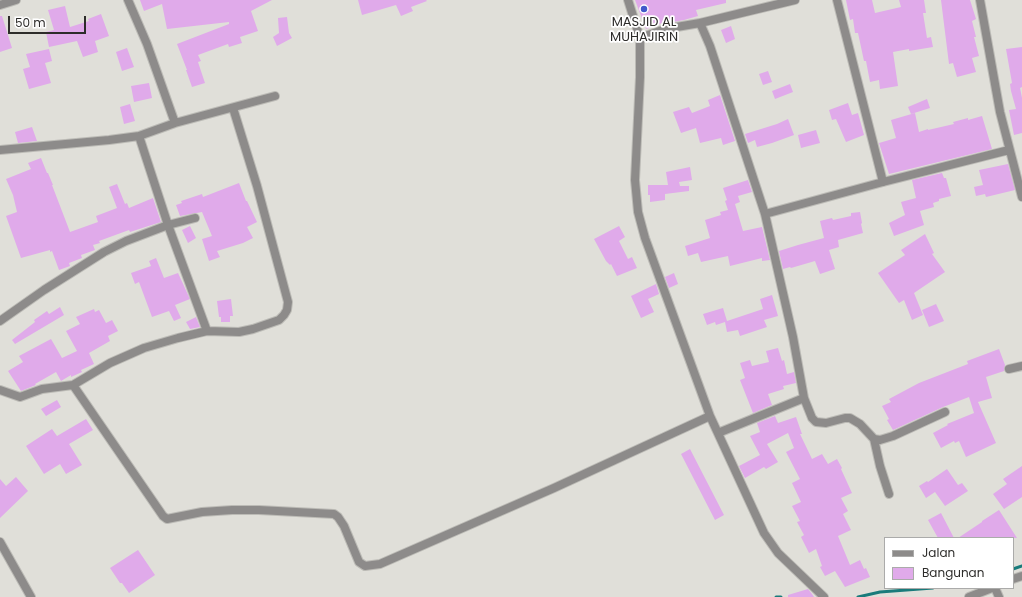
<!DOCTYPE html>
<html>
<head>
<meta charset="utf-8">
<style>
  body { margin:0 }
  #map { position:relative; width:1022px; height:597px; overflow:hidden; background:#e0dfd9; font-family:Poppins,sans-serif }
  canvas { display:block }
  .legend { position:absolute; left:884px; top:537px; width:130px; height:52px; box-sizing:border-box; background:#fff; border:1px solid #ababaa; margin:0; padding:5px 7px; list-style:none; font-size:12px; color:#2d2c2a }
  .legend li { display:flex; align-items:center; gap:8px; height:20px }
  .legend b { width:20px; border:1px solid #ababaa }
  .scale { position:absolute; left:8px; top:16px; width:78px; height:18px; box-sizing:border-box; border:2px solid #2d2c2a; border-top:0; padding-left:5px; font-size:12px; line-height:14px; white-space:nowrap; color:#2d2c2a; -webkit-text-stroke:3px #fff; paint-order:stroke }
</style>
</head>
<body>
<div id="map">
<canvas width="1022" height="597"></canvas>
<ul class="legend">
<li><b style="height:5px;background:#8d8b8a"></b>Jalan</li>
<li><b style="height:11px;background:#e0aaea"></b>Bangunan</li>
</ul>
<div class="scale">50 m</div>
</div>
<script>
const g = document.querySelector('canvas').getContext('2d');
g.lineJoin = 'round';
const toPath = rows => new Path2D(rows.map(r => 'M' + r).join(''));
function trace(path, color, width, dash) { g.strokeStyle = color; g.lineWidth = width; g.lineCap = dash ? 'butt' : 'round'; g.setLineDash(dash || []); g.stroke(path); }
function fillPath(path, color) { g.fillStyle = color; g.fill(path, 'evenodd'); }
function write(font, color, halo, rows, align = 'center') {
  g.font = font + ' Poppins,sans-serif'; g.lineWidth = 3.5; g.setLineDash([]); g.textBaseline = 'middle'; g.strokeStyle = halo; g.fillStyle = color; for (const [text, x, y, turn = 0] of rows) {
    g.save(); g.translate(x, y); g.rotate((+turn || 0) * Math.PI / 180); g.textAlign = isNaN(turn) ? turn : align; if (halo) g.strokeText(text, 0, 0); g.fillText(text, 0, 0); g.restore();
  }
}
const stream = toPath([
  [1013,569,1022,566],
  [776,597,781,597],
  [858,597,880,592,933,588]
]);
const building = toPath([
  [140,0,272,0,251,11,258,31,240,37,242,43,229,47,228,44,198,55,201,61,198,62,205,83,192,87,186,70,187,70,177,44,229,24,229,22,167,29,162,4,144,11],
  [358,0,426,0,427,1,411,7,413,11,401,16,396,5,362,15],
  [635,0,726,0,726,3,696,10,698,16,684,20,668,23,668,21,646,29],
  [846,0,872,0,875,13,901,7,899,0,924,0,926,13,923,13,927,38,931,37,933,47,909,51,909,49,893,52,898,86,880,89,879,80,870,82,866,61,864,61,858,33,855,33,853,19,850,20],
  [941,0,970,0,976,19,972,21,976,37,974,37,979,56,972,58,976,72,957,77,953,63,949,64],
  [65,6,70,27,89,21,88,19,101,14,109,36,95,41,98,52,83,57,77,41,49,47,46,32,54,30,48,10],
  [0,16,2,16,12,48,0,52],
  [287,17,289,33,292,38,277,46,273,37,279,33,278,18],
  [731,26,735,39,726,43,721,30],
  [1022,47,1022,87,1020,88,1022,98,1022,133,1014,135,1009,110,1016,109,1011,91,1010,84,1012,83,1006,49],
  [127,48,134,67,122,71,116,52],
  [49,49,52,61,45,63,51,83,29,89,23,69,30,67,26,54],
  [768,71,772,82,763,85,759,74],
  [149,83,152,98,134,102,131,86],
  [790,84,793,92,775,99,772,91],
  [720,95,735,141,723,145,721,138,700,143,696,128,681,133,673,112,689,107,692,113,710,106,708,100],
  [927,99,930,108,911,114,908,107],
  [848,103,852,115,858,113,864,135,846,142,836,119,832,120,829,110],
  [130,104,135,121,124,124,120,107],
  [915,113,919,132,928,129,928,130,954,124,953,122,968,118,968,120,982,116,992,149,889,174,879,143,896,138,891,120],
  [788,119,794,135,772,143,757,147,755,140,748,143,745,134,777,124],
  [32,127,37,141,18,143,15,132],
  [816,130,820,143,801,148,798,135],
  [41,158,47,173,48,173,53,185,52,185,70,232,98,222,96,216,117,208,109,187,117,184,125,204,127,203,129,208,153,198,161,222,130,232,129,230,99,241,100,243,93,245,95,250,81,255,82,258,69,263,70,266,59,270,52,251,50,252,50,250,21,258,6,216,17,212,13,195,6,179,31,169,28,163],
  [1008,164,1015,190,986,197,985,194,976,196,974,187,983,185,979,170],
  [690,167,692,180,679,182,680,186,689,186,689,191,665,194,665,200,650,202,650,195,648,195,648,185,668,185,666,172],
  [942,173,944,178,946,178,951,196,939,199,939,201,933,203,934,207,920,211,924,225,894,236,889,223,905,215,901,202,916,198,912,180],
  [748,180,752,192,738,196,740,202,735,204,743,231,762,227,770,260,762,261,762,258,730,266,728,256,701,262,698,253,688,256,685,246,710,238,705,220,721,215,720,212,728,210,725,201,727,200,723,188],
  [239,183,246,201,247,201,257,222,247,227,253,238,243,243,217,251,220,257,209,261,202,239,212,236,202,212,180,216,176,205,182,203,181,201,202,194,203,197],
  [860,212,862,223,861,224,863,233,838,240,839,247,829,250,835,269,820,274,815,261,791,268,790,267,783,269,779,251,798,245,824,238,820,221,832,218,833,220,851,216,851,213],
  [190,226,196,238,188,243,182,230],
  [619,226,625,237,619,241,628,259,632,257,637,268,617,276,611,264,610,265,606,261,594,239],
  [925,234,934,253,932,254,945,272,914,293,923,315,912,320,904,300,899,303,878,273,905,255,901,250],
  [156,258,164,278,178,273,190,299,175,305,181,318,174,321,169,311,152,317,139,282,135,284,131,273,151,266,149,261],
  [674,273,678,284,669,288,665,277],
  [656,284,659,294,648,299,654,312,641,318,631,296],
  [772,295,778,316,764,320,767,327,740,336,738,330,727,332,725,322,716,325,715,322,707,325,703,314,723,308,727,321,763,309,760,299],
  [231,299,233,316,230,316,230,322,221,322,221,317,219,317,217,301],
  [936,304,944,321,929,327,922,310],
  [60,307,64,315,15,344,12,340,35,322,34,320,47,311,49,314],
  [94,309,95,312,99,310,106,323,112,320,118,331,108,336,110,341,89,353,94,364,81,370,82,372,71,377,71,375,61,381,56,372,35,384,36,385,21,391,8,371,23,362,19,356,51,339,62,358,77,351,66,331,80,324,76,317],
  [196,317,200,327,190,329,186,322],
  [778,348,782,361,784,360,787,374,794,372,796,383,783,386,784,389,768,394,772,405,753,413,740,380,745,378,740,363,750,360,752,366,769,362,766,351],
  [999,349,1005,365,1004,371,986,377,992,398,978,402,996,443,966,457,959,441,955,443,954,441,941,448,933,433,948,425,947,424,974,413,969,397,943,407,893,430,887,420,889,419,882,406,891,402,889,399,919,383,968,364,967,361],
  [57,400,61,407,46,416,41,409],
  [775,416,778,423,796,417,802,434,800,434,812,459,822,454,828,464,837,459,842,468,841,469,852,493,841,498,848,511,843,514,851,530,838,536,850,565,860,560,864,569,866,568,870,577,845,587,835,571,825,576,820,567,822,566,816,549,809,553,801,537,804,535,797,522,800,521,792,506,801,502,792,483,800,479,786,452,794,448,788,433,767,444,778,462,766,469,764,467,745,478,739,466,760,455,750,436,760,432,757,423],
  [86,419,93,430,69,444,82,465,66,474,60,464,44,474,26,446,52,429,57,436],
  [690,449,724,515,715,520,681,454],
  [1022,466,1022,497,1004,509,993,494,1007,484,1003,479],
  [947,469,958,485,962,483,968,491,945,506,935,492,926,498,919,486,927,481,928,482],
  [16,477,28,491,0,518,0,479,6,486],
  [999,510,1017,538,958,538,982,522,982,521],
  [941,513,954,538,938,538,928,520],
  [138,550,155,575,129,593,122,583,120,583,110,568],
  [808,589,812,594,814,597,788,597,788,595]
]);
const minor = toPath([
  [128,0,147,44,175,123],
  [628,0,640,38,640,77,635,180,638,212,645,238,710,416,764,533,778,553,824,597],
  [837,0,883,182],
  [980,0,1000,112,1022,197],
  [0,5,16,0],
  [700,23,795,0],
  [640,38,665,29,700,23,710,46,765,214,793,337,804,398,718,433],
  [139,136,168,225,195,218],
  [0,150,109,140,139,136,175,123,275,96],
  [765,214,883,182,1009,150],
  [0,321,44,290,104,252,126,241,168,225,207,331,178,338,144,348,110,363,73,385,42,389,20,397,0,390],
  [207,331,239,332,253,329,279,320,284,315,287,310,288,302,284,287,257,186,233,108],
  [1009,369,1022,366],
  [73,385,163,516,167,519,202,512,232,510,259,510,334,514,338,517,344,526,359,562,365,566,380,564,554,488,710,416],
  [804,398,812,418,816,422,826,423,845,418,850,418,860,424,874,439,880,440,893,436,945,412],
  [874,439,880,466,889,494],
  [0,542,31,597],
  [1013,579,1022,576],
  [995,588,999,597],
  [969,597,992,588]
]);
const markers = [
  [644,9,4,"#4258cb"]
];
const poiNames = [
  ["MASJID AL",644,23],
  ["MUHAJIRIN",644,38]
];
trace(stream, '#197b7b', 3);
fillPath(building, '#e0aaea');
trace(minor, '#bcbbb6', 10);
trace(minor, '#8d8b8a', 8);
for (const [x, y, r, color] of markers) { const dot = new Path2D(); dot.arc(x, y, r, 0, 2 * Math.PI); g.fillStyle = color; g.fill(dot); trace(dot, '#fff', 1.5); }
write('13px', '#2d2c2a', '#fff', poiNames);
</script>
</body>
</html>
